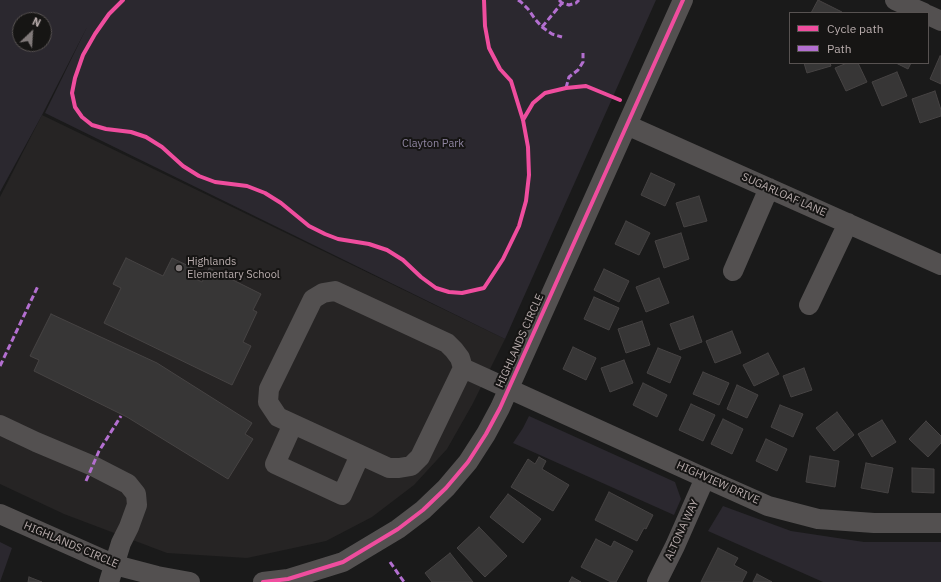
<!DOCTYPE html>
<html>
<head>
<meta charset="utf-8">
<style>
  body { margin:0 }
  #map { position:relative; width:941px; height:582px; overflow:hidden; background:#1a1a1a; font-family:"IBM Plex Sans",sans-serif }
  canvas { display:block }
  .legend { position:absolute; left:789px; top:12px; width:140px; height:52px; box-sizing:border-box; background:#161514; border:1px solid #575251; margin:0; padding:5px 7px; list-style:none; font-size:12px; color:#b9adad }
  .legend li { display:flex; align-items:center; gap:8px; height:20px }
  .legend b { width:20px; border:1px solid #575251 }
  .north { position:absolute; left:12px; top:12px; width:40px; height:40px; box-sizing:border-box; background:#161514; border:1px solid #575251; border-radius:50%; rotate:25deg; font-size:11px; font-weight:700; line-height:16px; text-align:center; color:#b9adad }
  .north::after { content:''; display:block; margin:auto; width:14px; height:18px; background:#817a7a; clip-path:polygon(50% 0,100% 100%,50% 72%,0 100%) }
</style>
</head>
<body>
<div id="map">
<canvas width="941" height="582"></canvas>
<ul class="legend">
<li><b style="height:5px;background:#ef4d9e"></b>Cycle path</li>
<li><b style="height:5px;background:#b36fd0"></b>Path</li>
</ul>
<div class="north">N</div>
</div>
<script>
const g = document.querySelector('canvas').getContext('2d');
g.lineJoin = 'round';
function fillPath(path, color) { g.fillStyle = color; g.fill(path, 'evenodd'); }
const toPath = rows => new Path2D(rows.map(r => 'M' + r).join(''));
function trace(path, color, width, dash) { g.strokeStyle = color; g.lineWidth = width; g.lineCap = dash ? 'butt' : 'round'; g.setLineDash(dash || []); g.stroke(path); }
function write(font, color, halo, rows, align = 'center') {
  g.font = font + ' "IBM Plex Sans",sans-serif'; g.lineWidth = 4; g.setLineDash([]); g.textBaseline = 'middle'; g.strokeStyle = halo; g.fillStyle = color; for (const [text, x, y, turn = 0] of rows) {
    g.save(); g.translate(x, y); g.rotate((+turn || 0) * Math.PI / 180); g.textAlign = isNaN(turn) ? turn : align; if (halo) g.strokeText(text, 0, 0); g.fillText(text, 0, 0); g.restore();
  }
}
const built = toPath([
  [42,115,505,339,472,405,447,449,414,485,372,517,326,541,247,558,167,553,64,514,0,484,0,197]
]);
const green = toPath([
  [0,0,656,0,505,339,45,113,87,27,42,115,0,192],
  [20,20,44,20,44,44,20,44],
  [529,416,675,482,681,499,674,515,513,443,523,428],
  [723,506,791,531,864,542,941,542,941,582,823,582,708,531],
  [0,542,12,548,0,582]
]);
const building = toPath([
  [818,0,842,12,841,13,811,13,818,0],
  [940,56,941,56,941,84,930,79,940,56],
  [804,63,830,63,831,66,807,73,804,63],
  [847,63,858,63,867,82,846,91,835,68,847,63],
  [896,63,911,63,908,69,896,63],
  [897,72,907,96,882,106,872,82,897,72],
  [935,91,941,110,941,116,920,123,912,99,935,91],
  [651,173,675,184,665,206,641,195,651,173],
  [699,196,707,221,684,227,676,203,699,196],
  [626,221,650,233,639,255,615,244,626,221],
  [681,233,689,259,664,268,655,241,681,233],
  [126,258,163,276,172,258,197,270,194,278,202,282,209,268,261,294,253,310,257,312,243,342,251,346,232,385,104,323,121,288,113,284,126,258],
  [604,269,629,281,619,302,594,290,604,269],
  [659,278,669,303,646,312,636,287,659,278],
  [594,297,619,308,609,330,584,319,594,297],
  [51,314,157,363,252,423,245,434,253,439,228,479,127,417,34,371,39,360,30,356,51,314],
  [693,316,702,342,680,350,670,324,693,316],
  [642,321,650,345,626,353,618,329,642,321],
  [732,331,741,353,715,363,706,341,732,331],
  [573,347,596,358,586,380,563,369,573,347],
  [658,348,681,357,670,383,647,373,658,348],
  [768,353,779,374,754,386,743,365,768,353],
  [624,360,633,383,610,392,601,368,624,360],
  [804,368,812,390,791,397,783,376,804,368],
  [703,372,729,383,719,405,693,394,703,372],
  [643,383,667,395,657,417,633,405,643,383],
  [737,385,758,395,747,418,727,409,737,385],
  [691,404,715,415,703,441,679,430,691,404],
  [780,405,803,414,793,437,771,427,780,405],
  [837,412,854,435,834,451,816,428,837,412],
  [723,419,743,429,732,454,711,444,723,419],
  [882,420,896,442,872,457,858,434,882,420],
  [926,421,941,436,941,443,928,457,909,439,926,421],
  [766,439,787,449,777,471,756,461,766,439],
  [810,456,839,461,835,487,806,482,810,456],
  [539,457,546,461,542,469,569,485,553,511,511,487,528,459,535,464,539,457],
  [866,463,893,468,888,493,861,488,866,463],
  [912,468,934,469,934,493,912,492,912,468],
  [609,492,653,515,646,529,644,528,637,541,595,520,609,492],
  [508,494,541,519,523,543,490,517,508,494],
  [479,527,507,556,485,577,457,548,479,527],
  [596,539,611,547,614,541,633,551,616,582,611,582,581,567,596,539],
  [718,548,738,558,734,565,747,572,742,582,701,582,718,548],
  [450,553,473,582,432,582,425,573,450,553],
  [757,574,772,582,753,582,757,574],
  [29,577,42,582,28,582,29,577],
  [572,577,581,582,569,582,572,577]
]);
const minor = toPath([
  [895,0,924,13],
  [928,15,941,21],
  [627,125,941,265],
  [733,271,769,188],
  [809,305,848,223],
  [463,368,420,457,411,466,399,468,389,468,278,417,268,402,269,389,313,299,323,293,335,291,447,343,454,350,460,358,463,368,705,478,768,506,818,519,874,523,941,523],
  [293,424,275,464,342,495,360,455],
  [0,425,36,442,93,466,128,484,136,494,137,505,129,527,121,543,109,582],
  [0,514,115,565,157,576,190,582],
  [263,582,288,579,343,562,398,529,423,510,446,488,468,462,486,434,500,408,683,0],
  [657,582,675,546,705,478]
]);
const quiet = toPath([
  [518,0,521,2,528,9,535,19,542,27,552,34,562,37],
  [559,0,562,3,569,5,576,3,579,0],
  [542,27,562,3],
  [566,88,569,77,578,70,583,62,583,53],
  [0,366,38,286],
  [86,481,99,451,121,416],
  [390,562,404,582]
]);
const cycleway = toPath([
  [123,0,109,14,95,34,83,55,75,78,72,93,75,107,82,117,92,125,106,129,131,132,146,137,162,147,183,166,199,176,215,182,247,186,265,193,281,203,309,226,325,234,338,239,369,244,387,250,403,260,421,277,436,288,449,292,462,293,484,288,503,259,519,226,526,201,529,175,528,147,523,120,511,81,500,69,489,48,485,26,484,0],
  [523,120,533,103,545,93,566,88,586,86,620,100],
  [263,582,288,579,343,562,398,529,423,510,446,488,468,462,486,434,500,408,683,0]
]);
const markers = [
  [179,268,4,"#817a7a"]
];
const parkNames = [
  ["Clayton Park",433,144]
];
const streetNames = [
  ["SUGARLOAF LANE",784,195,24],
  ["HIGHLANDS CIRCLE",520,341,-66],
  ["HIGHVIEW DRIVE",718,483,24],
  ["ALTONA WAY",682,530,-65],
  ["HIGHLANDS CIRCLE",71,545,23]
];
const poiNames = [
  ["Highlands",187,262],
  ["Elementary School",187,275]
];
fillPath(built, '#262424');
fillPath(green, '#2b282f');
fillPath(building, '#373636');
trace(building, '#464343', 1);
trace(minor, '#535050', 20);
trace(quiet, '#b36fd0', 3, [6, 3]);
trace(cycleway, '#ef4d9e', 4);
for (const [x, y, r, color] of markers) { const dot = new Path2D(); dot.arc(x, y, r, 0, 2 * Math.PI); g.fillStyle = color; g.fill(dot); trace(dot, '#161514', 1.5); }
write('11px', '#9086a2', '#161514', parkNames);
write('11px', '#b9adad', '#161514', streetNames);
write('11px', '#b9adad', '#161514', poiNames, 'left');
</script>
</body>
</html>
